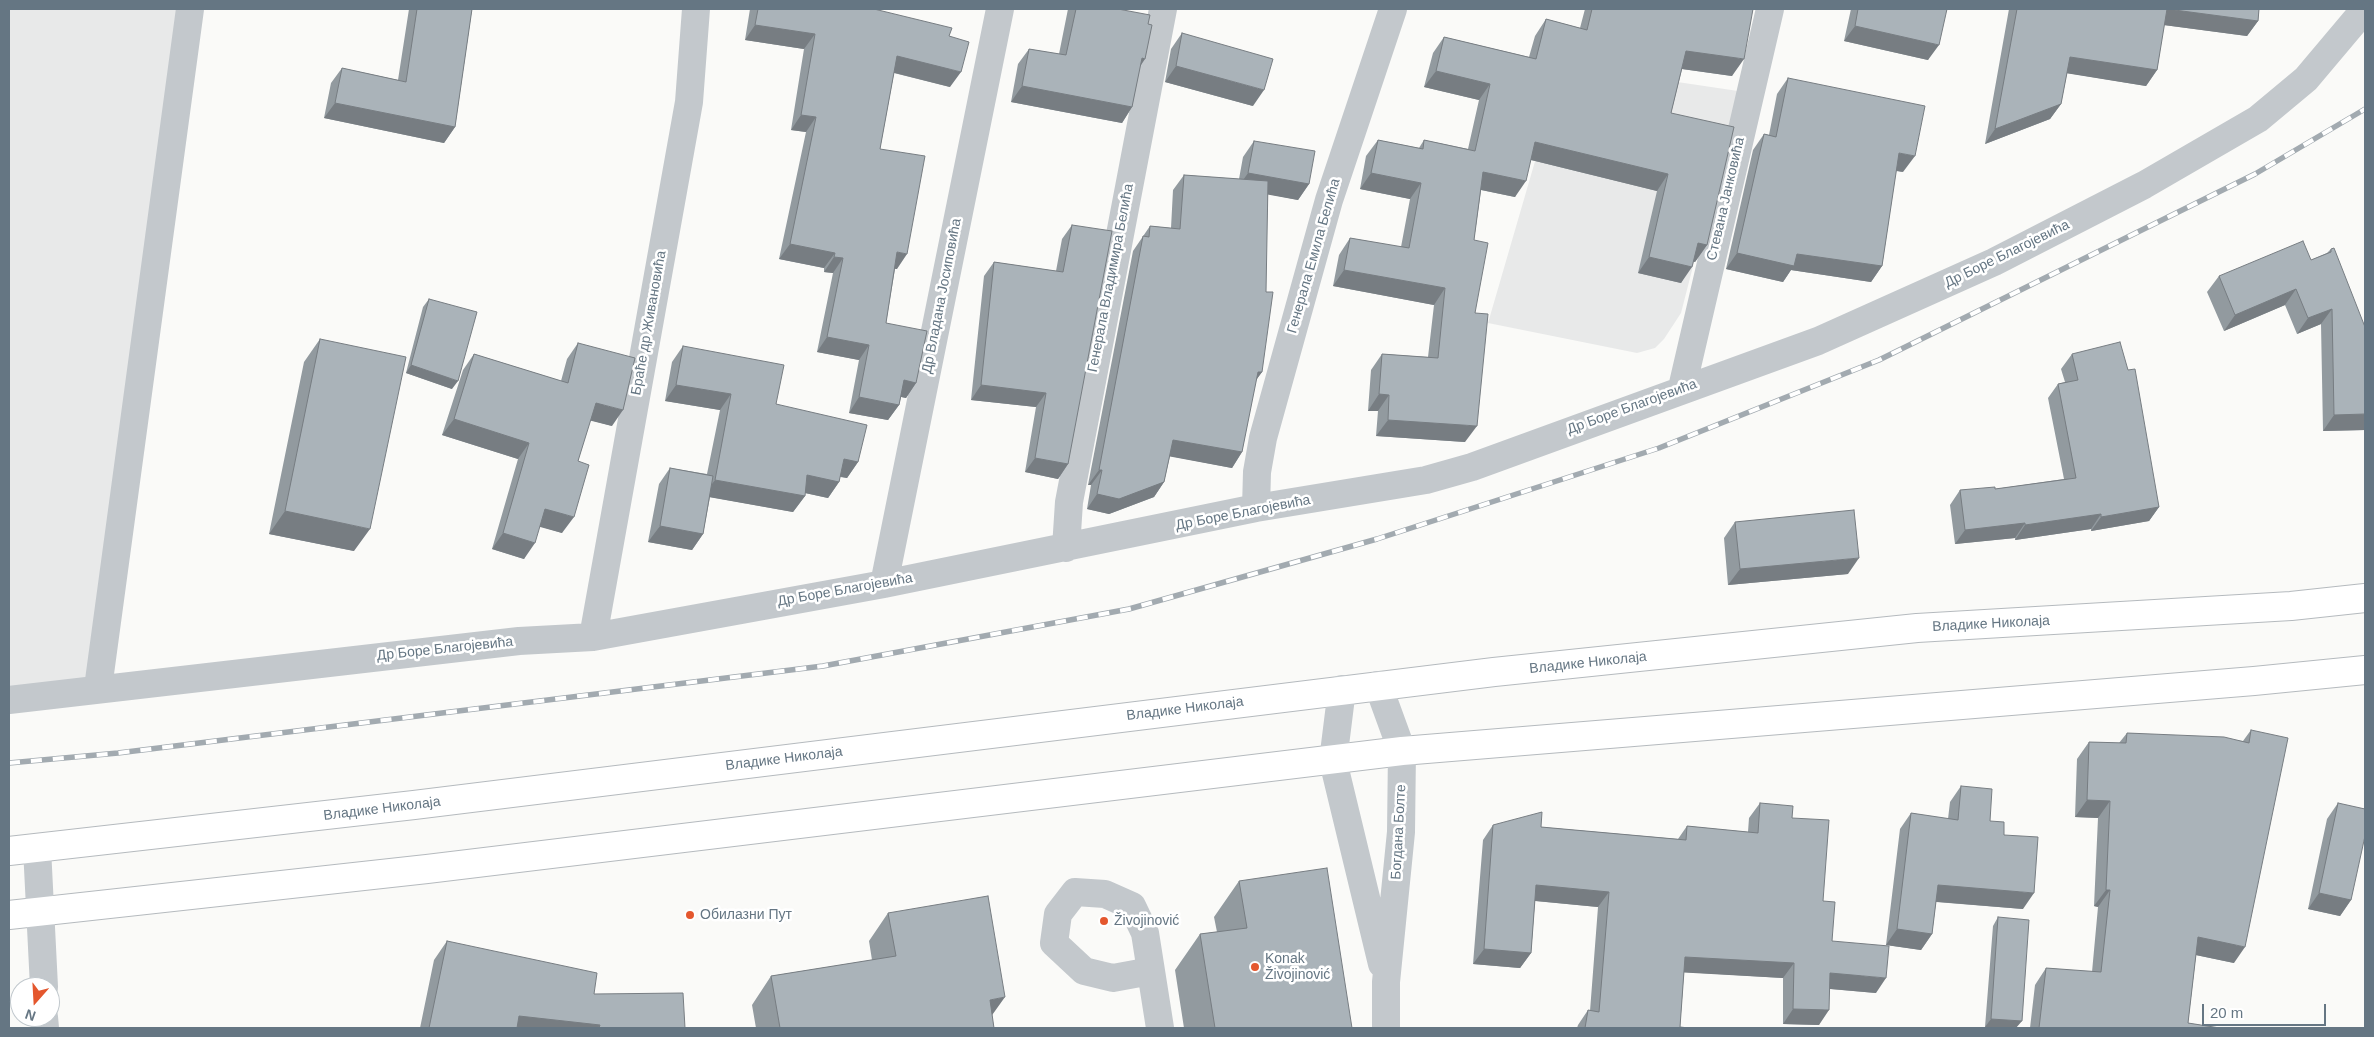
<!DOCTYPE html>
<html>
<head>
<meta charset="utf-8">
<style>
  body { margin:0 }
  #map { position:relative; width:2374px; height:1037px; overflow:hidden; background:#fafaf8; font-family:Arial,sans-serif }
  canvas { display:block }
  .frame { position:absolute; inset:0; border:10px solid #657683; pointer-events:none }
  .north { position:absolute; left:10px; top:977px; width:50px; height:50px; box-sizing:border-box; background:#fff; border:1px solid #c1c8cd; border-radius:50%; rotate:199deg; font-size:14px; font-weight:700; line-height:20px; text-align:center; color:#657683 }
  .north::after { content:''; display:block; margin:auto; width:18px; height:22px; background:#e4572e; clip-path:polygon(50% 0,100% 100%,50% 72%,0 100%) }
  .scale { position:absolute; left:2202px; top:1004px; width:124px; height:22px; box-sizing:border-box; border:2px solid #657683; border-top:0; padding-left:6px; font-size:15px; line-height:18px; white-space:nowrap; color:#657683; -webkit-text-stroke:4px #fff; paint-order:stroke }
</style>
</head>
<body>
<div id="map">
<canvas width="2374" height="1037"></canvas>
<div class="frame"></div>
<div class="north">N</div>
<div class="scale">20 m</div>
</div>
<script>
const g = document.querySelector('canvas').getContext('2d');
g.lineJoin = 'round';
function fillPath(path, color) { g.fillStyle = color; g.fill(path, 'evenodd'); }
const toPath = rows => new Path2D(rows.map(r => 'M' + r).join(''));
function trace(path, color, width, dash) { g.strokeStyle = color; g.lineWidth = width; g.lineCap = dash ? 'butt' : 'round'; g.setLineDash(dash || []); g.stroke(path); }
function write(font, color, halo, rows, align = 'center') {
  g.font = font + ' Arial,sans-serif'; g.lineWidth = 5; g.setLineDash([]); g.textBaseline = 'middle'; g.strokeStyle = halo; g.fillStyle = color; for (const [text, x, y, turn = 0] of rows) {
    g.save(); g.translate(x, y); g.rotate((+turn || 0) * Math.PI / 180); g.textAlign = isNaN(turn) ? turn : align; if (halo) g.strokeText(text, 0, 0); g.fillText(text, 0, 0); g.restore();
  }
}
const built = toPath([
  [9,9,190,9,98,688,9,700],
  [1563,65,1738,91,1681,313,1664,339,1655,348,1637,353,1488,323]
]);
const minor = toPath([
  [1682,388,1770,9],
  [1256,508,1257,472,1263,438,1329,200,1393,9],
  [1066,548,1069,502,1163,9],
  [884,584,1000,9],
  [593,637,689,102,696,9],
  [1378,685,1402,751,1401,832,1386,982,1386,1028],
  [98,688,190,9],
  [1342,689,1333,761,1382,964],
  [9,700,519,641,593,637,884,584,1256,508,1426,480,1472,467,1818,341,1994,262,2144,185,2258,119,2306,79,2365,9],
  [37,848,44,987],
  [1151,971,1113,978,1084,971,1054,943,1058,914,1075,892,1105,894,1132,906,1145,933,1160,1028],
  [44,1017,45,1028]
]);
const major = toPath([
  [9,851,414,805,1494,672,1917,628,2291,606,2365,598],
  [9,915,427,869,1402,751,2254,681,2365,670]
]);
const rail = toPath([
  [9,763,118,753,823,666,1129,609,1377,539,1659,448,1879,360,2255,174,2365,109]
]);
const wall = toPath([
  [409,9,472,9,455,127,444,143,324,118,331,83,342,68,398,80],
  [750,9,874,9,949,36,950,87,894,73,880,149,897,269,895,269,886,323,916,383,906,398,901,397,899,405,888,420,849,413,859,360,817,352,833,273,824,272,824,268,779,259,806,132,791,130,804,49,745,40],
  [1068,9,1118,9,1140,66,1132,107,1122,123,1011,102,1018,64,1029,49,1059,54],
  [1585,9,1753,9,1732,76,1682,69,1671,113,1707,245,1695,262,1693,261,1681,283,1638,273,1657,191,1531,160,1515,197,1481,190,1474,240,1475,313,1465,442,1376,436,1378,411,1368,411,1371,370,1382,354,1428,357,1434,305,1333,286,1339,255,1350,238,1401,247,1410,199,1360,189,1366,156,1378,140,1419,148,1424,140,1468,149,1479,100,1424,87,1433,53,1444,37,1529,57,1535,36,1546,19,1580,28],
  [1851,9,1947,9,1928,60,1844,41],
  [2009,9,2259,9,2258,21,2247,36,2164,25,2157,70,2146,86,2067,73,2061,104,2050,119,1985,144],
  [1182,33,1253,106,1165,82,1171,49],
  [1788,78,1903,172,1896,171,1882,266,1871,282,1791,270,1783,282,1726,269,1753,150,1764,134,1769,135,1777,94],
  [1254,141,1309,184,1298,200,1268,194,1262,372,1256,380,1242,452,1232,468,1170,456,1164,482,1154,497,1109,514,1087,509,1091,485,1088,485,1133,251,1150,226,1171,228,1173,190,1184,175,1239,179,1243,157],
  [1072,225,1068,464,1058,479,1025,472,1036,407,971,400,984,276,994,262,1056,271,1062,239],
  [2331,249,2365,430,2323,431,2321,324,2297,334,2285,305,2224,331,2207,292,2219,276,2311,260,2327,253],
  [429,299,452,389,406,373,423,307],
  [320,339,354,551,269,534,304,362],
  [578,343,612,426,590,420,578,461,562,533,539,526,524,559,492,549,518,459,442,435,463,370,474,354,561,381,567,359],
  [683,346,776,404,858,462,847,478,840,477,839,482,828,498,805,493,805,496,793,512,710,497,703,534,692,550,648,542,659,484,670,468,707,474,720,410,665,401,672,362],
  [2072,354,2159,507,2149,521,2091,531,2091,529,2015,540,2015,538,1955,544,1950,505,1960,490,1995,489,2064,479,2048,398,2058,384,2065,382,2061,369],
  [1735,522,1848,574,1728,585,1724,538],
  [2251,730,2234,963,2196,955,2188,1023,2220,1028,2030,1028,2035,985,2046,968,2092,972,2098,907,2094,906,2098,818,2075,817,2077,759,2089,742,2119,743,2127,733,2243,741],
  [1961,786,1990,821,2004,835,2023,909,1936,902,1932,934,1921,950,1886,945,1900,829,1911,813,1948,819,1950,802],
  [1760,803,1792,818,1823,901,1832,941,1876,993,1830,989,1819,1025,1783,1024,1783,978,1684,972,1680,1027,1689,1028,1577,1028,1578,1025,1588,1010,1590,1011,1598,907,1535,901,1531,953,1520,968,1473,964,1483,840,1493,825,1541,827,1678,839,1687,826,1748,832,1749,818],
  [2338,803,2351,900,2340,916,2308,909,2327,819],
  [1239,881,1352,1028,1184,1028,1175,970,1200,934,1217,932,1214,917],
  [888,913,992,1015,994,1028,756,1028,752,1005,771,976,872,960,869,941],
  [1998,917,2022,1021,1985,1027,1993,926],
  [447,941,594,994,685,1028,420,1028,434,960]
]);
const shadedWall = toPath([
  [2167,9,2258,21,2247,36,2156,24],
  [755,25,815,34,804,49,745,40],
  [1855,26,1939,45,1928,60,1844,41],
  [1686,51,1744,59,1732,76,1675,68],
  [897,56,961,72,950,87,887,71],
  [2070,57,2157,70,2146,86,2059,72],
  [1142,58,1145,59,1135,74],
  [1176,66,1264,90,1253,106,1165,82],
  [1436,71,1490,84,1479,100,1424,87],
  [1022,86,1132,107,1122,123,1011,102],
  [335,103,455,127,444,143,324,118],
  [2061,104,2050,119,1985,144,1995,129],
  [801,115,816,117,806,132,791,130],
  [1535,142,1668,174,1657,191,1523,158],
  [1899,153,1915,156,1903,172,1888,169],
  [1483,172,1526,181,1515,197,1472,188],
  [1248,173,1309,184,1298,200,1237,189],
  [1371,173,1421,183,1410,199,1360,189],
  [1698,243,1707,245,1695,262,1686,259],
  [790,244,835,253,824,268,779,259],
  [897,252,907,254,897,269,887,267],
  [1737,253,1797,254,1882,266,1871,282,1791,270,1783,282,1726,269],
  [834,257,843,258,833,273,824,272],
  [1649,257,1692,267,1681,283,1638,273],
  [1344,270,1445,288,1434,305,1333,286],
  [2296,289,2285,305,2224,331,2235,315],
  [2332,309,2321,324,2297,334,2308,318],
  [827,337,869,345,859,360,817,352],
  [411,365,458,381,452,389,406,373],
  [1258,372,1262,372,1251,387],
  [904,380,916,383,906,398,893,395],
  [676,385,731,394,720,410,665,401],
  [981,385,1046,393,1036,407,971,400],
  [1379,394,1389,395,1378,411,1368,411],
  [859,397,899,405,888,420,849,413],
  [596,403,623,410,612,426,584,419],
  [2365,414,2365,430,2323,431,2334,415],
  [454,419,529,443,518,459,442,435],
  [1388,420,1477,426,1465,442,1376,436],
  [1173,440,1242,452,1232,468,1162,455],
  [1035,458,1068,464,1058,479,1025,472],
  [844,459,858,462,847,478,833,475],
  [1099,470,1102,470,1091,485,1088,485],
  [807,475,839,482,828,498,796,491],
  [715,480,805,496,793,512,703,496],
  [1164,482,1154,497,1109,514,1087,509,1097,494],
  [2159,507,2149,521,2091,531,2101,517],
  [545,509,574,517,562,533,533,525],
  [285,511,370,529,354,551,269,534],
  [2101,514,2091,529,2015,540,2025,525],
  [2025,523,2015,538,1955,544,1965,530],
  [660,526,703,534,692,550,648,542],
  [503,533,535,543,524,559,492,549],
  [1859,558,1848,574,1728,585,1740,569],
  [2087,800,2110,801,2098,818,2075,817],
  [1536,885,1609,892,1598,907,1526,900],
  [1938,885,2034,893,2023,909,1927,901],
  [2106,890,2110,890,2098,907,2094,906],
  [2319,893,2351,900,2340,916,2308,909],
  [1897,929,1932,934,1921,950,1886,945],
  [2198,937,2245,947,2234,963,2186,953],
  [1484,949,1531,953,1520,968,1473,964],
  [1685,957,1794,963,1783,978,1675,972],
  [1830,973,1886,978,1876,993,1820,988],
  [1005,997,985,1025,990,1000],
  [1793,1009,1829,1010,1819,1025,1783,1024],
  [519,1016,600,1025,598,1028,511,1028],
  [1991,1019,2022,1021,2016,1028,1985,1027]
]);
const building = toPath([
  [417,9,472,9,455,127,335,103,342,68,406,82,417,9],
  [758,9,874,9,952,28,949,36,969,42,961,72,897,56,880,149,925,156,907,254,897,252,886,323,927,331,916,383,904,380,899,405,859,397,869,345,827,337,843,258,834,257,835,253,790,244,816,117,801,115,815,34,755,25,758,9],
  [1076,9,1118,9,1150,15,1148,24,1152,25,1145,59,1142,58,1132,107,1022,86,1029,49,1066,55,1076,9],
  [1592,9,1753,9,1744,59,1686,51,1671,113,1734,127,1707,245,1698,243,1692,267,1649,257,1668,174,1535,142,1526,181,1483,172,1474,240,1488,243,1475,313,1488,314,1477,426,1388,420,1389,395,1379,394,1382,354,1438,358,1445,288,1344,270,1350,238,1409,248,1421,183,1371,173,1378,140,1423,149,1424,140,1475,151,1490,84,1436,71,1444,37,1536,59,1546,19,1587,30,1592,9],
  [1858,9,1947,9,1939,45,1855,26,1858,9],
  [2017,9,2259,9,2258,21,2167,9,2157,70,2070,57,2061,104,1995,129,2017,9],
  [1182,33,1273,59,1264,90,1176,66,1182,33],
  [1788,78,1925,106,1915,156,1899,153,1882,266,1797,254,1794,266,1737,253,1764,134,1776,137,1788,78],
  [1254,141,1315,151,1309,184,1248,173,1254,141],
  [1184,175,1268,181,1266,292,1273,292,1262,372,1258,372,1242,452,1173,440,1164,482,1119,499,1097,494,1102,470,1099,470,1143,236,1149,237,1150,226,1180,229,1184,175],
  [1072,225,1112,231,1068,464,1035,458,1046,393,981,385,994,262,1063,272,1072,225],
  [2303,241,2311,260,2331,252,2331,249,2334,248,2365,327,2365,414,2334,415,2332,309,2308,318,2296,289,2235,315,2219,276,2303,241],
  [429,299,477,312,458,381,411,365,429,299],
  [320,339,406,357,370,529,285,511,320,339],
  [2120,342,2128,370,2135,369,2159,507,2101,517,2101,514,2025,525,2025,523,1965,530,1960,490,1995,487,1995,489,2076,478,2058,384,2078,380,2072,354,2120,342],
  [578,343,635,358,623,410,596,403,578,461,589,465,574,517,545,509,535,543,503,533,529,443,454,419,474,354,568,383,578,343],
  [683,346,784,365,776,404,867,425,858,462,844,459,839,482,807,475,805,496,715,480,731,394,676,385,683,346],
  [670,468,713,476,703,534,660,526,670,468],
  [1854,510,1859,558,1740,569,1735,522,1854,510],
  [2251,730,2288,738,2245,947,2198,937,2188,1023,2220,1028,2039,1028,2046,968,2101,972,2110,890,2106,890,2110,801,2087,800,2089,742,2126,743,2127,733,2224,737,2249,743,2251,730],
  [1961,786,1992,789,1990,821,2004,822,2004,835,2038,837,2034,893,1938,885,1932,934,1897,929,1911,813,1958,820,1961,786],
  [1760,803,1793,806,1792,818,1829,820,1823,901,1835,902,1832,941,1889,946,1886,978,1830,973,1829,1010,1793,1009,1794,963,1685,957,1680,1027,1689,1028,1585,1028,1588,1010,1599,1012,1609,892,1536,885,1531,953,1484,949,1493,825,1542,812,1541,827,1686,840,1687,826,1758,833,1760,803],
  [2338,803,2365,809,2365,836,2351,900,2319,893,2338,803],
  [1327,868,1352,1028,1215,1028,1200,934,1247,928,1239,881,1327,868],
  [988,896,1005,997,990,1000,994,1028,780,1028,771,976,896,956,888,913,988,896],
  [1998,917,2029,920,2022,1021,1991,1019,1998,917],
  [447,941,597,973,594,994,683,993,685,1028,599,1028,600,1025,519,1016,517,1028,429,1028,447,941]
]);
const markers = [
  [690,915,5,"#e4572e"],
  [1104,921,5,"#e4572e"],
  [1255,967,5,"#e4572e"]
];
const streetNames = [
  ["Стевана Јанковића",1726,199,-77],
  ["Др Боре Благојевића",2007,254,-26],
  ["Генерала Емила Белића",1314,256,-74],
  ["Генерала Владимира Белића",1111,278,-79],
  ["Др Владана Јосиповића",942,296,-79],
  ["Браће др Живановића",649,323,-80],
  ["Др Боре Благојевића",1632,407,-20],
  ["Др Боре Благојевића",1243,513,-11],
  ["Др Боре Благојевића",845,590,-10],
  ["Владике Николаја",1991,624,-3],
  ["Др Боре Благојевића",445,649,-6],
  ["Владике Николаја",1588,663,-6],
  ["Владике Николаја",1185,709,-7],
  ["Владике Николаја",784,759,-7],
  ["Владике Николаја",382,809,-7],
  ["Богдана Болте",1399,832,-87]
];
const poiNames = [
  ["Обилазни Пут",700,915],
  ["Živojinović",1114,921],
  ["Konak",1265,959],
  ["Živojinović",1265,975]
];
fillPath(built, '#e8e9e9');
trace(major, '#b5babe', 30);
trace(minor, '#c3c8cc', 28);
trace(major, '#fff', 28);
trace(rail, '#a2aab0', 5.5);
trace(rail, '#fff', 4, [11]);
fillPath(wall, '#929a9f');
fillPath(shadedWall, '#777d82');
fillPath(building, '#aab3b9');
trace(building, '#777d82', 1);
for (const [x, y, r, color] of markers) { const dot = new Path2D(); dot.arc(x, y, r, 0, 2 * Math.PI); g.fillStyle = color; g.fill(dot); trace(dot, '#fff', 2); }
write('14px', '#657683', '#fff', streetNames);
write('14px', '#657683', '#fff', poiNames, 'left');
</script>
</body>
</html>
